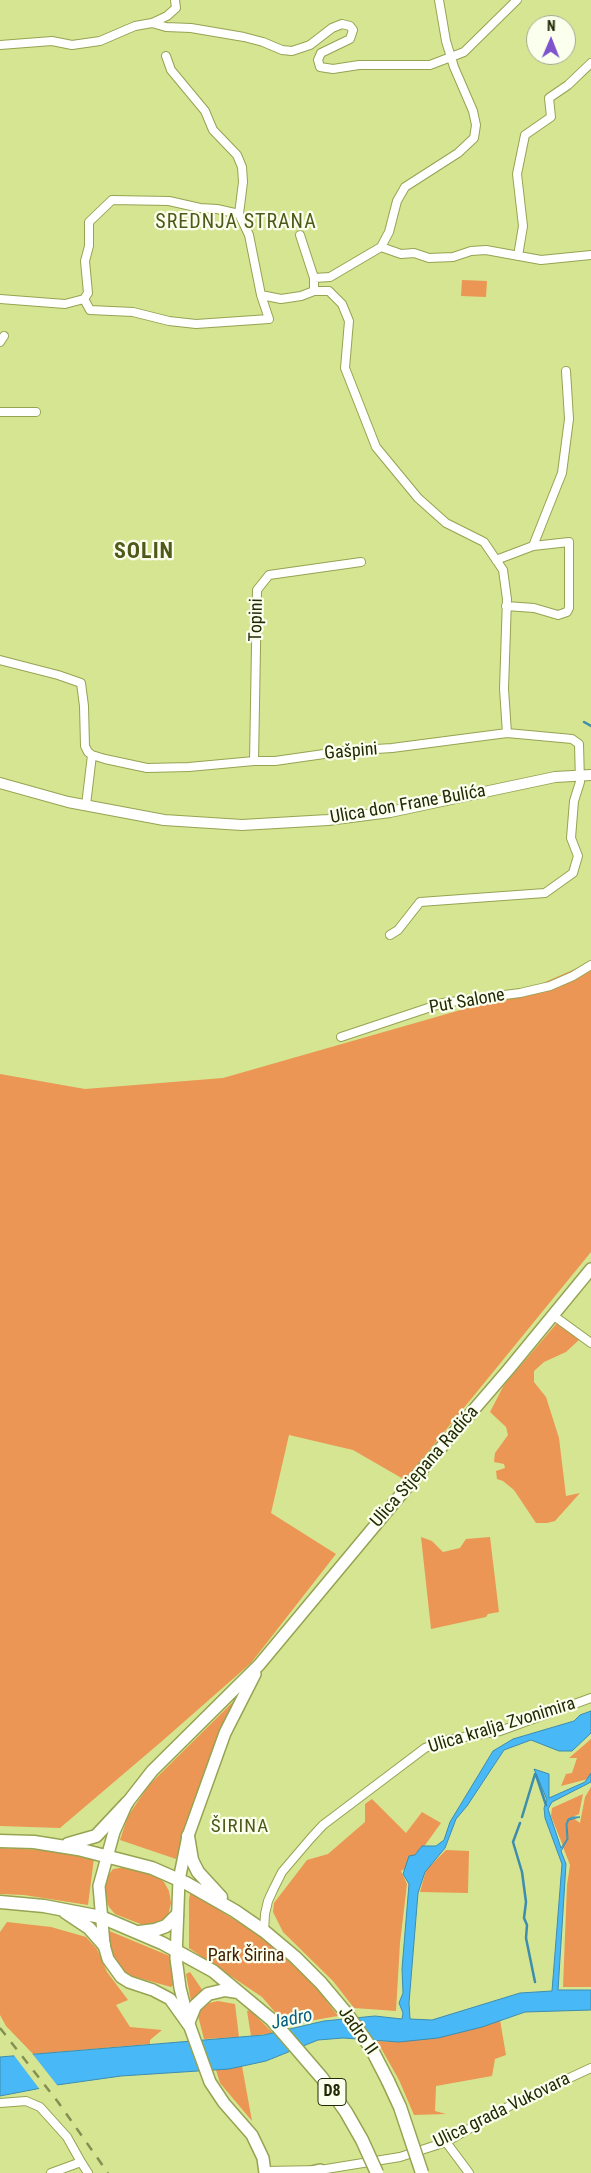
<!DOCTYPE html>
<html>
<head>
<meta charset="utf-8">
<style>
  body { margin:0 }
  #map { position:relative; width:591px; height:2173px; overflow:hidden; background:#d6e592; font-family:"Roboto Condensed",sans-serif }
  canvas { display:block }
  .north { position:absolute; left:526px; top:15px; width:50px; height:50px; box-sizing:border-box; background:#fbffee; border:1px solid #a5a991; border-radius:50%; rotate:1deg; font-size:14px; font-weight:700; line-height:20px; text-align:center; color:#232805 }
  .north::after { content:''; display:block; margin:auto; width:18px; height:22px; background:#7f53cc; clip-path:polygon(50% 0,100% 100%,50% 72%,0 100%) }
</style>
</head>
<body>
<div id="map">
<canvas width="591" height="2173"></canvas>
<div class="north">N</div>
</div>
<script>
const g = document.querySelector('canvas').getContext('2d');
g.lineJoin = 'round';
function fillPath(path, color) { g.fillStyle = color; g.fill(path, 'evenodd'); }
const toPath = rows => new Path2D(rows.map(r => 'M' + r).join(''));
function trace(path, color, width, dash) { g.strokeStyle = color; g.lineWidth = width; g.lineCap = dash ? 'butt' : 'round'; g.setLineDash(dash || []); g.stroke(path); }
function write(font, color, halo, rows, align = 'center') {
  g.font = font + ' "Roboto Condensed",sans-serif'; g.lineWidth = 4.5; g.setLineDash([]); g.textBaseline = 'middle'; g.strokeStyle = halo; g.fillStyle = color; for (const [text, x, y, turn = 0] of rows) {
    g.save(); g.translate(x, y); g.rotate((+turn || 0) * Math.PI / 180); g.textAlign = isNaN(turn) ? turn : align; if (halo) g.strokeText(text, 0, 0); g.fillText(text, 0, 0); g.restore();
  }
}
const green = toPath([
  [462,280,487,281,486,297,461,296],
  [591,962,591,1252,405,1480,353,1450,289,1435,271,1513,336,1554,251,1663,161,1742,60,1828,0,1826,0,1074,85,1089,223,1078,520,993],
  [557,1323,580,1339,566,1352,544,1362,534,1371,534,1382,546,1397,559,1438,566,1496,580,1493,555,1521,547,1523,536,1523,514,1490,503,1481,497,1479,496,1471,505,1468,504,1464,494,1462,495,1453,508,1435,506,1427,490,1412,504,1385],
  [421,1537,432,1541,443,1552,460,1548,466,1539,490,1537,499,1612,488,1614,486,1617,431,1629],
  [237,1698,209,1761,176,1859,120,1840,128,1816,149,1785],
  [591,1739,591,1775,588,1779,561,1786,566,1774,572,1773,577,1758,569,1758],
  [591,1787,591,1987,563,1987,567,1885,570,1865,563,1847,568,1839,567,1824,569,1820,573,1818,580,1823,585,1797],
  [583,1794,579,1814,568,1819,566,1824,567,1839,563,1846,551,1816,552,1808],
  [372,1799,406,1833,422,1812,441,1823,410,1866,401,1871,407,1884,400,1943,396,2011,354,2008,333,1981,283,1932,273,1912,274,1903,307,1860,328,1854,365,1822,365,1804],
  [0,1848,45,1850,94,1858,88,1905,24,1895,0,1894],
  [446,1850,469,1851,468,1893,420,1892,426,1870],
  [126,1867,157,1877,164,1882,169,1891,171,1903,168,1916,158,1925,148,1927,115,1914,109,1907,103,1893,104,1881,113,1869],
  [192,1893,262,1937,312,1982,338,2016,286,2025,262,1997,189,1948,189,1900,190,1894],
  [7,1922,51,1927,86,1937,97,1949,107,1972,128,2000,116,2005,130,2027,162,2030,150,2040,150,2044,33,2054,6,2026,0,2015,0,1932],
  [107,1930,172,1957,174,1984,171,1987,128,1975,119,1967,109,1946],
  [190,1972,203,1991,193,2001,191,2001,186,1974],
  [218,2001,235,2004,239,2037,204,2039,198,2016,202,2008,209,2003],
  [250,2010,273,2033,251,2036,247,2011],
  [500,2020,506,2055,495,2059,492,2076,436,2086,435,2111,446,2114,414,2115,399,2080,377,2041,399,2042,482,2027],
  [242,2066,252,2121,220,2083,216,2070]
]);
const water = toPath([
  [591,1711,591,1733,572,1751,559,1751,531,1740,504,1750,467,1806,456,1819,445,1848,425,1872,418,1893,409,2003,410,2019,432,2020,520,1993,552,1991,562,1864,545,1818,544,1808,547,1800,534,1769,549,1774,549,1798,585,1782,591,1773,591,1782,552,1802,548,1809,561,1848,567,1839,566,1824,568,1819,573,1817,580,1817,569,1820,567,1824,568,1839,561,1851,566,1864,558,1990,591,1990,591,2010,525,2012,482,2027,438,2038,399,2042,343,2038,318,2040,266,2061,229,2069,121,2076,57,2085,0,2096,0,2057,264,2035,324,2021,375,2016,402,2019,403,2013,399,2003,403,1993,402,1969,409,1884,403,1874,409,1856,415,1855,422,1846,436,1846,444,1840,450,1822,493,1751,513,1739,574,1721,580,1715,591,1711]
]);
const pier = toPath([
  [31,2052,57,2085,59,2087,41,2091,13,2054]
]);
const stream = toPath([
  [584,722,591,726],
  [536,1775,546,1805],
  [522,1817,535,1774],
  [520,1823,513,1842,522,1872,526,1902,524,1918,527,1925,526,1938,535,1982]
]);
const minor = toPath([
  [152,23,166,27,191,28,244,37,263,42,282,50,292,51,310,45,332,28,342,24,350,26,353,30,350,39,321,53,318,60,320,67,333,69,359,65,430,65,464,52,517,0],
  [0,45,52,41,72,45,100,41,135,26,152,23,167,16,176,8,175,0],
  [166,56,171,70,205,111,213,130,237,155,242,167,243,182,239,214],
  [300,235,314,278,314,291,329,291,342,304,349,321,345,368,376,447,418,498,446,523,484,542,503,570,507,599,504,689,507,733],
  [381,247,389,232,397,201,405,187,458,153,474,138,476,125,473,111,454,67,446,41,439,0],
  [518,256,523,226,517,174,525,135,551,117,549,98,568,85,591,63],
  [314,278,330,277,381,247,401,254,414,253,429,258,453,257,471,251,486,250,541,260,591,255],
  [0,299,65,304,84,299,88,293,85,261,89,246,89,222,112,200,169,201,200,208,217,209,239,214,249,235,261,295,281,299,301,296,314,291],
  [84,299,90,310,133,312,169,321,196,324,269,319,261,295],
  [0,342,4,336],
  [0,412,36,412],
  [496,560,533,546,562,473,569,419,566,371],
  [506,606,534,608,558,615,567,612,569,608,569,542,533,546],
  [0,660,58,675,81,683,84,706,85,746,88,752,92,755,105,759,147,768,189,767,254,761,275,761,345,751,392,748,507,733,572,739,579,744,580,782,574,801,571,838,578,856,573,873,545,893,420,902,398,930,390,935],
  [254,761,257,590,269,575,361,562],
  [86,805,92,755],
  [341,1037,443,1003,520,993,550,986,573,976,591,965],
  [554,1316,591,1343],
  [264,1931,265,1914,268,1901,273,1890,282,1872,311,1838,323,1825,425,1748,447,1740,500,1731,591,1698],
  [0,2103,26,2101,40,2107,67,2137,81,2162],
  [446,2142,469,2173],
  [265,2171,320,2170,400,2157,446,2142,513,2104,591,2068],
  [51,2173,81,2162,88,2173]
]);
const tertiary = toPath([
  [0,783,68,802,164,820,242,825,328,820,390,812,555,777,591,775]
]);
const secondary = toPath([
  [255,1674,225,1733,188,1836,179,1880,176,1958,180,1988,190,2027,210,2082,224,2103,252,2135,263,2158,265,2173],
  [190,2027,170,1999,153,1990,129,1982,121,1977,108,1959,104,1945,99,1886,114,1832,127,1803,152,1771,259,1665,408,1486,508,1370,591,1269],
  [307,2173,320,2170]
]);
const trunk = toPath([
  [188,1836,192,1860,198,1872,221,1897],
  [0,1841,34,1842,78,1849,152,1868,186,1883,235,1911,264,1931,295,1957,321,1983,347,2014,371,2048,388,2081],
  [68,1844,96,1836,127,1803],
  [0,1902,44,1906,101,1917,162,1943,213,1971,272,2020],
  [65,1912,89,1928,104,1945],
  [139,1932,155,1930,166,1926,177,1915],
  [189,2021,195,2006,208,1994,225,1990,238,1992]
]);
const rail = toPath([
  [0,2028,58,2102,108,2173]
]);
const trunkBridge = toPath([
  [272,2020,322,2078,346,2112,362,2140,377,2173],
  [388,2081,400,2107,422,2173]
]);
const shields = [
  [332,2092,28]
];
const shieldNames = [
  ["D8",332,2092]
];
const streetNames = [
  ["Topini",257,620,-89],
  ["Gašpini",351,752,-5],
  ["Ulica don Frane Bulića",408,805,-10],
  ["Put Salone",467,1002,-10],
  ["Ulica Stjepana Radića",425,1467,-49],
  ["Ulica kralja Zvonimira",502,1726,-17],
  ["Jadro II",357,2031,55],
  ["Ulica grada Vukovara",502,2111,-26]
];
const parkNames = [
  ["Park Širina",246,1956]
];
const neighbourhoodNames = [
  ["ŠIRINA",240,1827]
];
const waterNames = [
  ["Jadro",292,2020,-12]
];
const quarterNames = [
  ["SREDNJA STRANA",236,223]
];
const districtNames = [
  ["SOLIN",144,552]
];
fillPath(green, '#eb9654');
fillPath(water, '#48b8f6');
trace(water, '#3d8dae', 1);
fillPath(pier, '#d6e592');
trace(stream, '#3d8dae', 2.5);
trace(minor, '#96a352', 10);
trace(tertiary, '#96a352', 12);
trace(secondary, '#96a352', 14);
trace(trunk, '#96a352', 15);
trace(minor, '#fff', 8);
trace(tertiary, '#fff', 10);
trace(secondary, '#fff', 11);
trace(trunk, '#fff', 12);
trace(rail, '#848f52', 2.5, [9, 9]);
trace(trunkBridge, '#96a352', 15, []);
trace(trunkBridge, '#fff', 12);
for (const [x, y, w] of shields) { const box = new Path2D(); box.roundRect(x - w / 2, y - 13.5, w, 27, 4); g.fillStyle = '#fbffee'; g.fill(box); trace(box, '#232805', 1); }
write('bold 16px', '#232805', null, shieldNames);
write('18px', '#232805', '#fbffee', streetNames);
write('18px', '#411f02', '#fbffee', parkNames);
g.letterSpacing = '1px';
write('19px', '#50591a', '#fbffee', neighbourhoodNames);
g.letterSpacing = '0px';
write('italic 19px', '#055f87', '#fbffee', waterNames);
g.letterSpacing = '1px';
write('20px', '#50591a', '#fbffee', quarterNames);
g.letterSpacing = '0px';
g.letterSpacing = '1px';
write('bold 22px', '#50591a', '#fbffee', districtNames);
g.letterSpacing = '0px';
</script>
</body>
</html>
